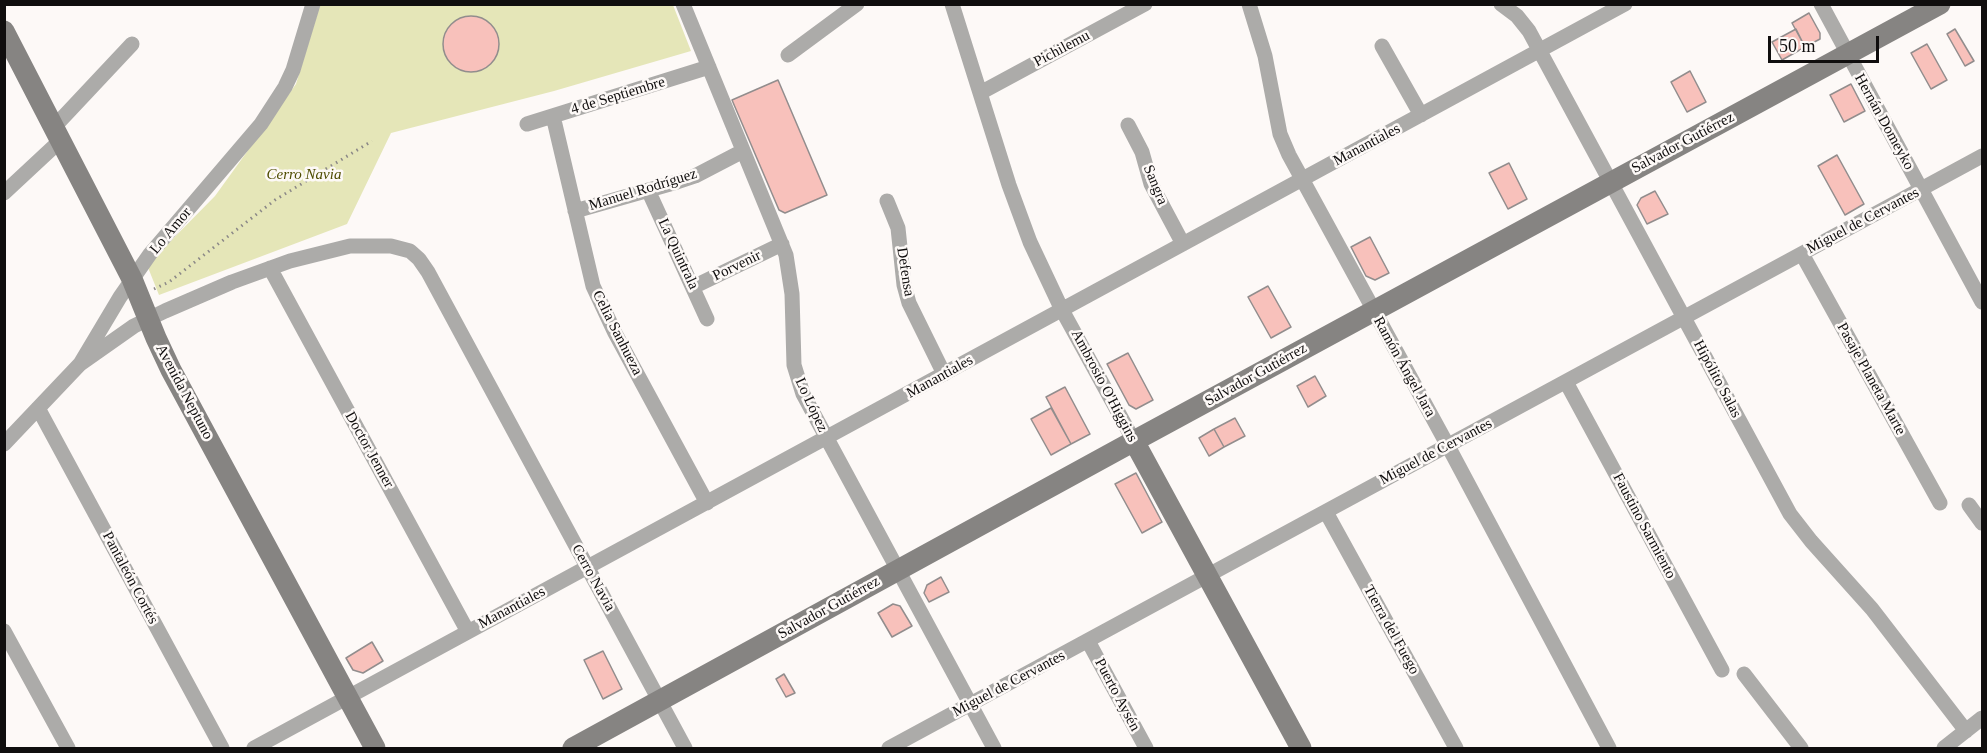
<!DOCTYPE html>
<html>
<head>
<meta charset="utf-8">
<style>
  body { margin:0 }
  #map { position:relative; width:1987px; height:753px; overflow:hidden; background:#fdf9f7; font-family:"Times New Roman",serif }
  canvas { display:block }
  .frame { position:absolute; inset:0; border:6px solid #100e0e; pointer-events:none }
  .scale { position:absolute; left:1768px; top:36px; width:111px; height:27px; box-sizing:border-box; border:3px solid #100e0e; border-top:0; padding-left:8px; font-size:18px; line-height:21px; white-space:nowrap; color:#100e0e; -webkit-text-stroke:4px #fdf9f7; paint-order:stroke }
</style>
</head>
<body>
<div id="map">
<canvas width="1987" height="753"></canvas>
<div class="frame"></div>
<div class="scale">50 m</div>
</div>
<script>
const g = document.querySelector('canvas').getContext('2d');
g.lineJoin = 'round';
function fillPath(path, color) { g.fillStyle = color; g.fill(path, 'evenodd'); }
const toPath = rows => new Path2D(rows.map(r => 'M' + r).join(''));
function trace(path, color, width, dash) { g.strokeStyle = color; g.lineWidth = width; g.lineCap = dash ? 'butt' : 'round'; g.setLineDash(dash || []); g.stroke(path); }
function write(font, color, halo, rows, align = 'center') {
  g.font = font + ' "Times New Roman",serif'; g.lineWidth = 5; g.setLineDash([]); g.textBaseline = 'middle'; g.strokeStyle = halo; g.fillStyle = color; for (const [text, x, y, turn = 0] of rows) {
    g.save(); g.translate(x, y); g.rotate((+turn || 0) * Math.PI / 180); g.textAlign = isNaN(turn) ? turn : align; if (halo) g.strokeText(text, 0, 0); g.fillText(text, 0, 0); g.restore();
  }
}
const green = toPath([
  [320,5,673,5,691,51,554,91,391,133,347,224,159,295,147,265,215,196,296,84]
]);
const building = toPath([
  [1809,13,1820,33,1820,39,1805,47,1792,23,1809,13],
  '443 44a28 28 0 1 1 56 0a28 28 0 1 1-56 0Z',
  [1796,29,1805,47,1782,60,1772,42,1796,29],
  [1955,29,1974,61,1965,66,1947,34,1955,29],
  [1927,44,1947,80,1931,89,1911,53,1927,44],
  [1690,71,1706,102,1687,112,1671,82,1690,71],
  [778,80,827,195,785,213,779,210,732,100,778,80],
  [1851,84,1865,111,1844,122,1830,95,1851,84],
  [1837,155,1864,204,1845,215,1818,166,1837,155],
  [1509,163,1527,199,1508,209,1489,173,1509,163],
  [1655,191,1668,214,1647,224,1637,205,1641,198,1655,191],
  [1370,237,1389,273,1375,280,1366,276,1351,247,1370,237],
  [1268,286,1291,327,1271,338,1248,297,1268,286],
  [1128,353,1153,400,1136,409,1129,405,1107,364,1128,353],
  [1315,376,1326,396,1308,407,1297,386,1315,376],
  [1065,387,1090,434,1071,444,1046,397,1065,387],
  [1051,408,1071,444,1051,455,1031,419,1051,408],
  [1235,418,1245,436,1224,447,1214,429,1235,418],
  [1214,429,1224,447,1209,456,1199,438,1214,429],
  [1136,473,1162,522,1142,533,1115,484,1136,473],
  [941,577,949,592,929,602,924,593,927,585,941,577],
  [893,604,900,606,912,626,892,637,878,613,893,604],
  [372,642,383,661,363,673,353,670,346,658,372,642],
  [603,651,622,689,603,699,584,660,603,651],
  [784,674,795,693,786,697,776,679,784,674]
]);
const path = toPath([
  [154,289,169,282,275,200,372,141]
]);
const street = toPath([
  [683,4,786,255,792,294,794,365,803,394,994,748],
  [952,4,1009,185,1030,242,1062,310,1134,441],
  [1249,4,1265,56,1280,134,1289,155,1448,446,1609,748],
  [1501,4,1517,16,1529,31,1790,514,1811,541,1872,609,1966,731],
  [1821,4,1982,302],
  [1382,46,1421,115],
  [788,55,857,4],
  [980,93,1145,4],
  [553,116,593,286,615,333,707,503],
  [527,124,709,67],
  [1128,125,1142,152,1151,184,1183,244],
  [55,126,132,44],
  [648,190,707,319],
  [4,193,62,139],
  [887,201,898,228,904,285,909,303,944,374],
  [575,211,677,182,695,176,743,151],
  [1802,254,1940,503],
  [270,268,468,632],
  [693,287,782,244],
  [80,364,134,326,165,311,232,282,290,261,350,246,391,246,410,251,419,259,428,272,685,748],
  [1566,382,1722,670],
  [38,408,222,748],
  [4,444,80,364,120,297,150,254,261,124,285,87,293,70,313,4],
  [1969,505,1982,523],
  [1326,512,1456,748],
  [4,631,68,748],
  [1088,641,1146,748],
  [1744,674,1801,748],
  [254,748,1625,4],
  [889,748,1982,156],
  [1944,748,1982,718]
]);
const secondary = toPath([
  [4,31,132,279,156,338,171,370,375,748],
  [1134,441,1301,748],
  [573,748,1134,441,1940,4]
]);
const streetNames = [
  ["Pichilemu",1062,49,-28],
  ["4 de Septiembre",618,96,-17],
  ["Hernán Domeyko",1884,122,61],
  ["Salvador Gutiérrez",1683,143,-28],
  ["Manantiales",1367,145,-28],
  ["Sangra",1155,185,68],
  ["Manuel Rodríguez",643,190,-17],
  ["Miguel de Cervantes",1863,221,-28],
  ["Lo Amor",171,231,-50],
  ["La Quintrala",678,254,65],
  ["Porvenir",737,266,-26],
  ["Defensa",905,272,81],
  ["Celia Sanhueza",617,333,63],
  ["Ramón Ángel Jara",1404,367,61],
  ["Salvador Gutiérrez",1256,375,-29],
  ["Manantiales",940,377,-29],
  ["Hipólito Salas",1717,379,62],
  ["Pasaje Planeta Marte",1871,379,61],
  ["Ambrosio O'Higgins",1104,386,62],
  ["Avenida Neptuno",184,392,62],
  ["Lo López",811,405,65],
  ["Doctor Jenner",369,450,61],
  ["Miguel de Cervantes",1436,452,-28],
  ["Faustino Sarmiento",1644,526,62],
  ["Pantaleón Cortés",130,578,62],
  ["Cerro Navia",593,578,61],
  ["Manantiales",512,608,-28],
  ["Salvador Gutiérrez",829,608,-29],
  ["Tierra del Fuego",1391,630,61],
  ["Miguel de Cervantes",1009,684,-28],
  ["Puerto Aysén",1117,695,62]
];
const parkNames = [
  ["Cerro Navia",304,175]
];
fillPath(green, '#e5e6b8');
fillPath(building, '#f8c1bb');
trace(building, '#928d8d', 1.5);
trace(path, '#8b8887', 3, [1.5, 4.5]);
trace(street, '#acaba9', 15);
trace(secondary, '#868482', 21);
write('15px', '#100e0e', '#fdf9f7', streetNames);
write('italic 15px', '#4e4c00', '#fdf9f7', parkNames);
</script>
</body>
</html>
